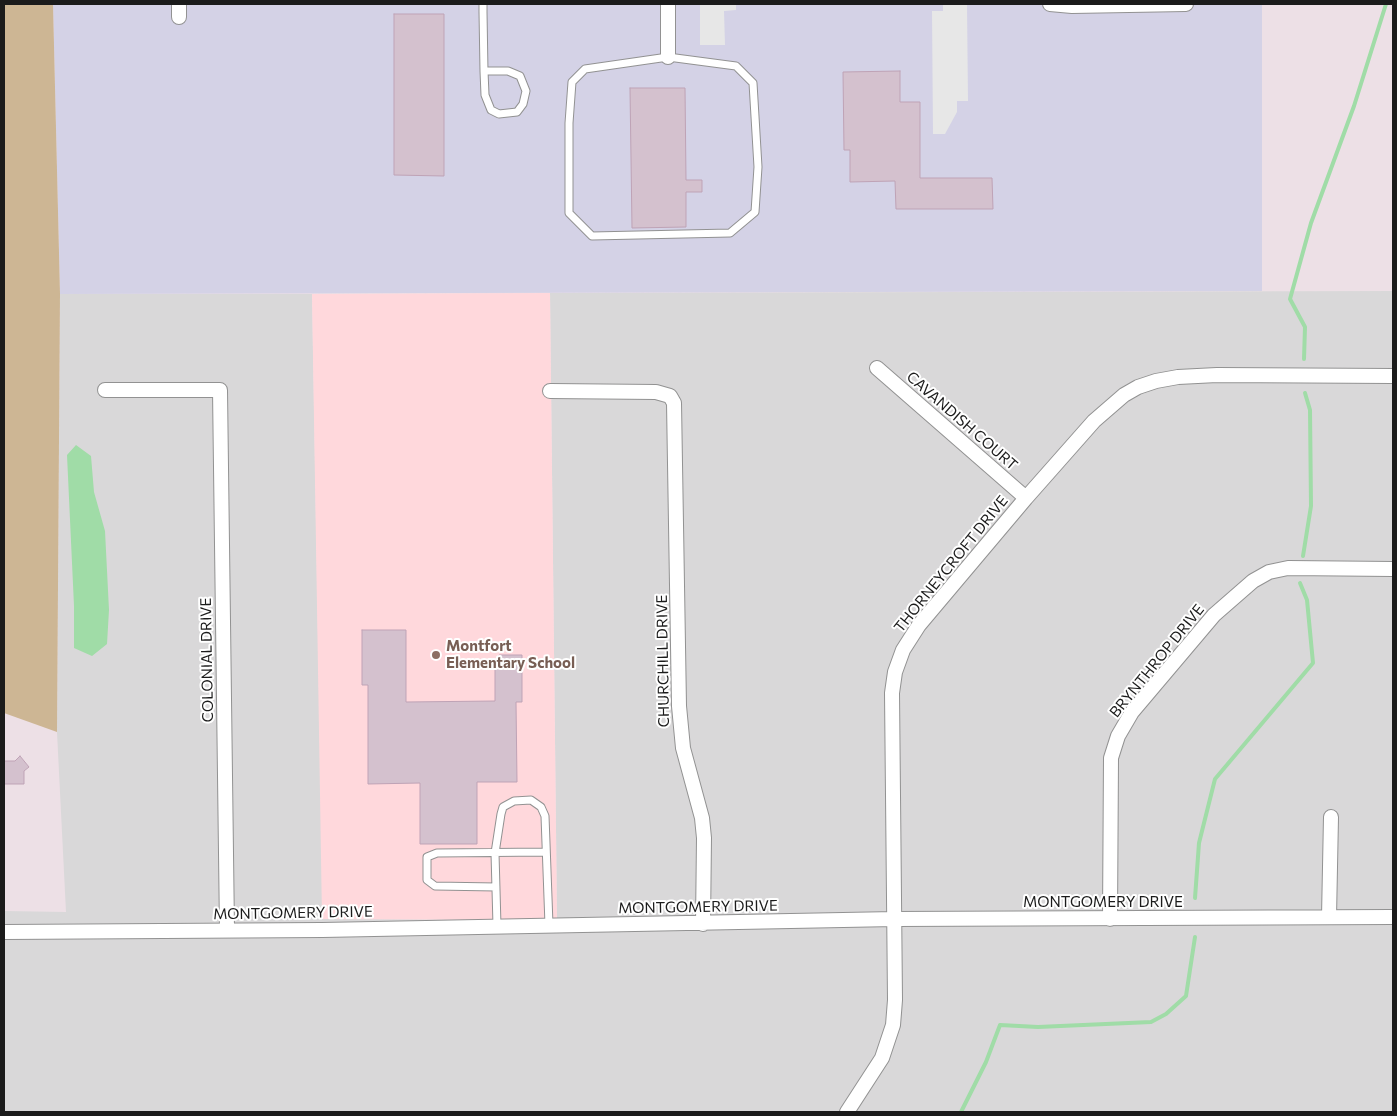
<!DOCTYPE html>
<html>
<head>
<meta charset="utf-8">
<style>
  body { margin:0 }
  #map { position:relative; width:1397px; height:1116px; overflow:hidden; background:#ede0e6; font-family:Commissioner,sans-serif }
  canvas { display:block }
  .frame { position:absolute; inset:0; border:5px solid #1b1b1b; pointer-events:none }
</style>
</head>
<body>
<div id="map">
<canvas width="1397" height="1116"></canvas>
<div class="frame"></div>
</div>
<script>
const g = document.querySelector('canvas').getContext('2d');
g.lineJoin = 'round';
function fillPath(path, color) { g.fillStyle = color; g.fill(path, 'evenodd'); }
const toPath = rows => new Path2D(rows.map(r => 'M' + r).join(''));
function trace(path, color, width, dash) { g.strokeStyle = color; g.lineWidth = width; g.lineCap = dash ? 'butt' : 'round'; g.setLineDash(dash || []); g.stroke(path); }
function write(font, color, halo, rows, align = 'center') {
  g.font = font + ' Commissioner,sans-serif'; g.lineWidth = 4; g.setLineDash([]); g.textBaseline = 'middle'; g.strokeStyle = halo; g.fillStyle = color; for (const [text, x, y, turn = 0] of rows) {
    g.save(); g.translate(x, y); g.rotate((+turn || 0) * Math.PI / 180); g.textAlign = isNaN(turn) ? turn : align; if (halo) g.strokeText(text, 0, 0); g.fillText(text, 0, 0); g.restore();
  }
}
const residential = toPath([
  [1393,291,1393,1112,4,1112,4,911,66,912,57,732,60,294,312,294,323,919,557,920,550,293]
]);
const industrial = toPath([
  [53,4,1262,4,1262,291,60,294]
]);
const education = toPath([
  [550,293,557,920,322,919,312,294]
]);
const forest = toPath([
  [4,4,53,4,60,294,57,732,4,713]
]);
const parking = toPath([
  [700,4,736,4,736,10,724,11,725,45,700,45],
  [943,4,967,4,968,101,957,101,957,112,945,134,933,134,932,11,943,11]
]);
const water = toPath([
  [76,445,91,456,94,492,105,531,109,610,107,644,92,656,74,648,74,606,67,455]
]);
const stream = toPath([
  [1304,359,1305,327,1290,299,1311,223,1354,106,1386,4],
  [1303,556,1311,506,1310,410,1305,393],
  [1195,898,1199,843,1215,779,1313,663,1307,600,1300,583],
  [961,1112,986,1062,1000,1025,1038,1027,1151,1022,1166,1014,1186,996,1195,937]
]);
const building = toPath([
  [394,14,444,14,444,176,394,175,394,14],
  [900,71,900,102,920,102,920,178,992,178,993,209,896,209,895,181,850,182,850,150,844,150,843,72,900,71],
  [630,88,685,88,686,180,702,180,702,192,686,192,686,227,632,228,630,88],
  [362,630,406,630,406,702,495,701,495,666,499,666,499,655,522,655,522,702,516,702,517,782,477,782,477,844,420,844,420,783,368,784,368,685,362,685,362,630],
  [20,756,29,767,24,771,24,784,4,784,4,761,15,761,20,756]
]);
const service = toPath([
  [483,4,483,12,484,71,485,95,491,110,499,114,517,112,523,104,526,91,520,76,508,71,484,71],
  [668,57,736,66,753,83,758,167,755,212,730,233,592,236,569,213,569,123,572,82,585,69,668,57],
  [496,887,435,886,427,880,427,857,437,853,546,852],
  [497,926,495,853,501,814,503,807,514,801,531,800,541,807,545,816,549,925]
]);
const minor = toPath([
  [179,4,179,17],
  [668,4,668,57],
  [1050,4,1072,6,1186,4],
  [877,368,1026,498],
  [105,390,220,390,227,930],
  [550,391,656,392,670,396,674,403,679,706,683,748,702,818,704,838,703,924],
  [1329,917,1331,817],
  [1110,919,1111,758,1118,736,1132,712,1214,615,1253,581,1269,572,1288,568,1393,569],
  [4,932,322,930,895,919,1393,917],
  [847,1112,882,1058,893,1025,895,1000,892,693,895,672,903,650,919,625,1026,498,1094,421,1124,395,1138,387,1156,381,1178,377,1217,375,1393,376]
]);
const markers = [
  [436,655,5,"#8d6e63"]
];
const streetNames = [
  ["CAVANDISH COURT",962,421,41],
  ["THORNEYCROFT DRIVE",951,564,-51],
  ["COLONIAL DRIVE",207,660,-91],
  ["CHURCHILL DRIVE",663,661,-91],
  ["BRYNTHROP DRIVE",1157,661,-51],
  ["MONTGOMERY DRIVE",1103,902],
  ["MONTGOMERY DRIVE",698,907,-1],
  ["MONTGOMERY DRIVE",293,913,-1]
];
const educationNames = [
  ["Montfort",446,646],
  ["Elementary School",446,663]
];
fillPath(residential, '#d9d8d9');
fillPath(industrial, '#d4d2e6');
fillPath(education, '#ffd8dc');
fillPath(forest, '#cdb694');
fillPath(parking, '#e7e7e7');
fillPath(water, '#a0dca7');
trace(stream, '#a0dca7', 4);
fillPath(building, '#d4c1ce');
trace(building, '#bfa3b6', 1);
trace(service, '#929292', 9);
trace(minor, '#929292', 16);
trace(service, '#fff', 7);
trace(minor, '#fff', 14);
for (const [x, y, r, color] of markers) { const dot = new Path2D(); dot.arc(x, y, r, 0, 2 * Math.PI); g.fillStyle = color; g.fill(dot); trace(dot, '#fff', 2); }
write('15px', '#1b1b1b', '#fff', streetNames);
write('bold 15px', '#785e54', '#fff', educationNames, 'left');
</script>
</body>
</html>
